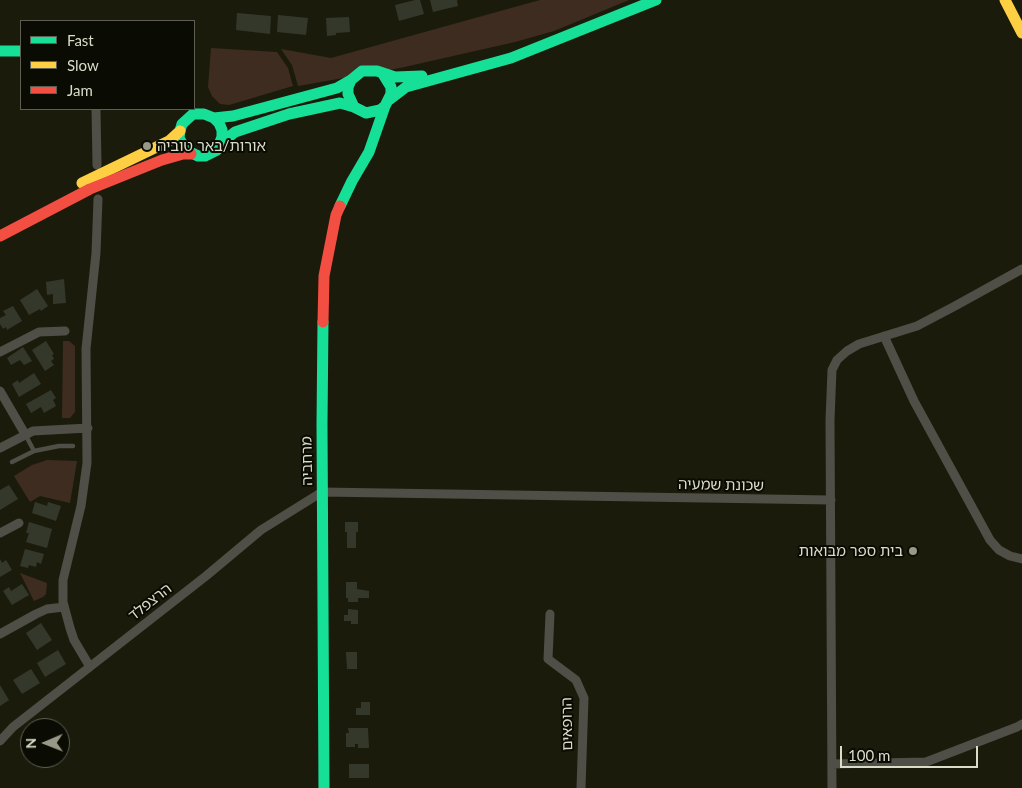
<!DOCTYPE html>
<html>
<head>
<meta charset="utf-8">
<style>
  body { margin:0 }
  #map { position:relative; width:1022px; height:788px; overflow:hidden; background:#1b1b0b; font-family:Lato,sans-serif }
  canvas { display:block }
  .legend { position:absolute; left:20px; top:20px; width:175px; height:90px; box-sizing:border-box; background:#0a0b02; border:1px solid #5d5f52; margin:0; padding:6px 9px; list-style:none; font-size:15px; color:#dadcca }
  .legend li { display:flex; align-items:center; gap:10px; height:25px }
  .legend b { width:25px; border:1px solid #5d5f52 }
  .north { position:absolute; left:20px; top:718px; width:50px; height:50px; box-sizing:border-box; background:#0a0b02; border:1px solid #5d5f52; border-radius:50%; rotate:269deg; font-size:14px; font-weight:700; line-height:20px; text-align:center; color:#dadcca }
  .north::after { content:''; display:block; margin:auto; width:18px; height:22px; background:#979887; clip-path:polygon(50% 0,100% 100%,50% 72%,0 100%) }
  .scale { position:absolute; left:840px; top:746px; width:138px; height:22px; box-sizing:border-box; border:2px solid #dadcca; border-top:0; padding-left:6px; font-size:15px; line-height:18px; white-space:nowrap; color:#dadcca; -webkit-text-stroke:4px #0a0b02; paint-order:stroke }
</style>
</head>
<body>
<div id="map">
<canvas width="1022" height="788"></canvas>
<ul class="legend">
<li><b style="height:6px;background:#16e098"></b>Fast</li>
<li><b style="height:6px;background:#ffcf43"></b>Slow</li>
<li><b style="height:6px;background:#f24e42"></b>Jam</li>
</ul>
<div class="north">N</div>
<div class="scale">100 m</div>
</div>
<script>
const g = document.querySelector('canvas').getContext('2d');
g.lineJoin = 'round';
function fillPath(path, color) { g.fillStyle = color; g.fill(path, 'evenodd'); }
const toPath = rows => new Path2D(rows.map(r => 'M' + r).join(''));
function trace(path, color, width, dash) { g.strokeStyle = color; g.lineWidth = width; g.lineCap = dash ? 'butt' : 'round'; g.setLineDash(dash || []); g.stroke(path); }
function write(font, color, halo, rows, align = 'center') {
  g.font = font + ' Lato,"Noto Sans Hebrew",sans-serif'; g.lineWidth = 4; g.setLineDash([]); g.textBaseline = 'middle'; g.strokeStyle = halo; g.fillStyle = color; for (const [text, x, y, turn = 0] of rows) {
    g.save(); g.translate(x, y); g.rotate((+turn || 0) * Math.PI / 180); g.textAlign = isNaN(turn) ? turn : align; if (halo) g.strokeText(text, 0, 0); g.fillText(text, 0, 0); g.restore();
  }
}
const green = toPath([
  [540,0,629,0,554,31,515,42,400,68,298,86,292,65,281,49,331,58],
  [211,48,277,52,288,68,293,86,229,105,220,104,212,96,208,87],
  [63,341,69,341,75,346,75,412,70,418,62,418],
  [47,460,77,461,70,503,40,496,30,502,14,476,32,465],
  [20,573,47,583,46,594,43,597,34,601]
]);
const building = toPath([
  [415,0,420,0,424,14,399,21,395,5],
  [430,0,457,0,458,6,433,12],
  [237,13,271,16,270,34,236,30],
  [278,15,308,18,306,35,277,32],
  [349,17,350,32,336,33,336,35,327,36,326,18],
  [64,279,66,303,53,304,53,294,47,295,46,282],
  [37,289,48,306,41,311,40,309,29,315,20,300],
  [13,306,22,321,7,330,6,327,3,329,0,324,0,318,6,315,3,311],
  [46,341,54,354,52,355,54,359,51,361,54,365,45,371,32,350],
  [23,347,32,361,24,365,20,360,11,365,7,358],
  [34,373,41,384,19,397,12,384,18,380,19,383],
  [51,390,56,398,53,400,56,406,44,413,41,407,31,413,26,404],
  [9,485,18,499,0,510,0,490],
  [35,502,47,506,48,502,61,506,56,521,32,513],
  [29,522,52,529,47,548,26,542,29,533,26,533],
  [345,522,358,522,358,532,356,532,356,548,347,548,347,532,345,532],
  [25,549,44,554,41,564,37,562,36,567,29,565,28,568,20,566],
  [0,559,2,563,6,560,12,570,0,577],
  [346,582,357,582,357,589,369,591,369,598,358,598,358,602,348,602,348,598,346,598],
  [22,584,29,595,12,605,3,591,9,587,11,591],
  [348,609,358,610,358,624,351,624,351,621,344,621,344,615,348,615],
  [41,623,52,640,37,650,26,633],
  [58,650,66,664,45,677,37,663],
  [346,652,357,652,357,669,347,669],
  [31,669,40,683,22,694,13,680],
  [0,685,9,700,0,706],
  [361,702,370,702,370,715,356,715,356,708,361,708],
  [348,728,368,728,369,748,358,748,358,744,355,744,355,747,346,747,346,733,349,733],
  [349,764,369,764,369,778,349,778]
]);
const lane = toPath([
  [25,434,34,451],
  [12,462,34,451,59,446,73,446]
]);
const street = toPath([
  [96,109,97,165],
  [884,336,914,401,990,540,999,550,1010,556,1022,559],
  [0,352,39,332,65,331],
  [0,391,25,434],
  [0,448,33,431,88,428],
  [0,533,19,523],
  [550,614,548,659,576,680,584,698,581,788],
  [0,634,36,614,47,609,64,607],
  [90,667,74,640,70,628,63,602,63,580,81,506,87,463,86,349,96,253,98,199],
  [0,741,13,727,206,576,261,530,322,492,831,500],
  [832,764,926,762,1017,727,1022,724],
  [832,788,830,420,832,370,837,360,847,351,859,344,917,326,955,306,1022,269]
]);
const fast = toPath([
  [0,51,21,51],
  [383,74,391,87,391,94,385,106,380,110,366,113,354,107,348,94,348,87,351,80,362,71,377,71,395,77,422,76],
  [389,100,406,87,511,58,656,0],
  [214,118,219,123,222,130,222,137,217,150,205,156,198,156,186,150,179,138,180,131,182,124,193,114,204,114,214,118,233,116,337,88,351,80],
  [220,144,235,132,289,114,340,103,354,107],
  [340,206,352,181,369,152,385,106],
  [323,322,322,424,324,788]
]);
const slow = toPath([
  [1005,0,1022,33],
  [82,183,169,141,180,131]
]);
const jam = toPath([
  [0,236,90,189,162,160,183,154,191,154],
  [323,322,324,276,336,215,340,206]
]);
const markers = [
  [147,146,5,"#979887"],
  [913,551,5,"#979887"]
];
const poiNames = [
  ["אורות/באר טוביה",157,146],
  ["בית ספר מבואות",903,551,"right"]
];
const streetNames = [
  ["מרחביה",307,461,-91],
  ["שכונת שמעיה",721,485,1],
  ["הרצפלד",150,602,-38],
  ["הרופאים",567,724,-91]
];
fillPath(green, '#3f2c20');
fillPath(building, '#34382b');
trace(lane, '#4f4e47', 4.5);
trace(street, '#4f4e47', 9);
trace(fast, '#16e098', 11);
trace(slow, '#ffcf43', 11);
trace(jam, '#f24e42', 11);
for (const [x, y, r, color] of markers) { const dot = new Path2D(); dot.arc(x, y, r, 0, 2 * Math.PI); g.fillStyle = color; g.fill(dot); trace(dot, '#0a0b02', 2); }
write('15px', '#dadcca', '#0a0b02', poiNames, 'left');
write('15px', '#dadcca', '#0a0b02', streetNames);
</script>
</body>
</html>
